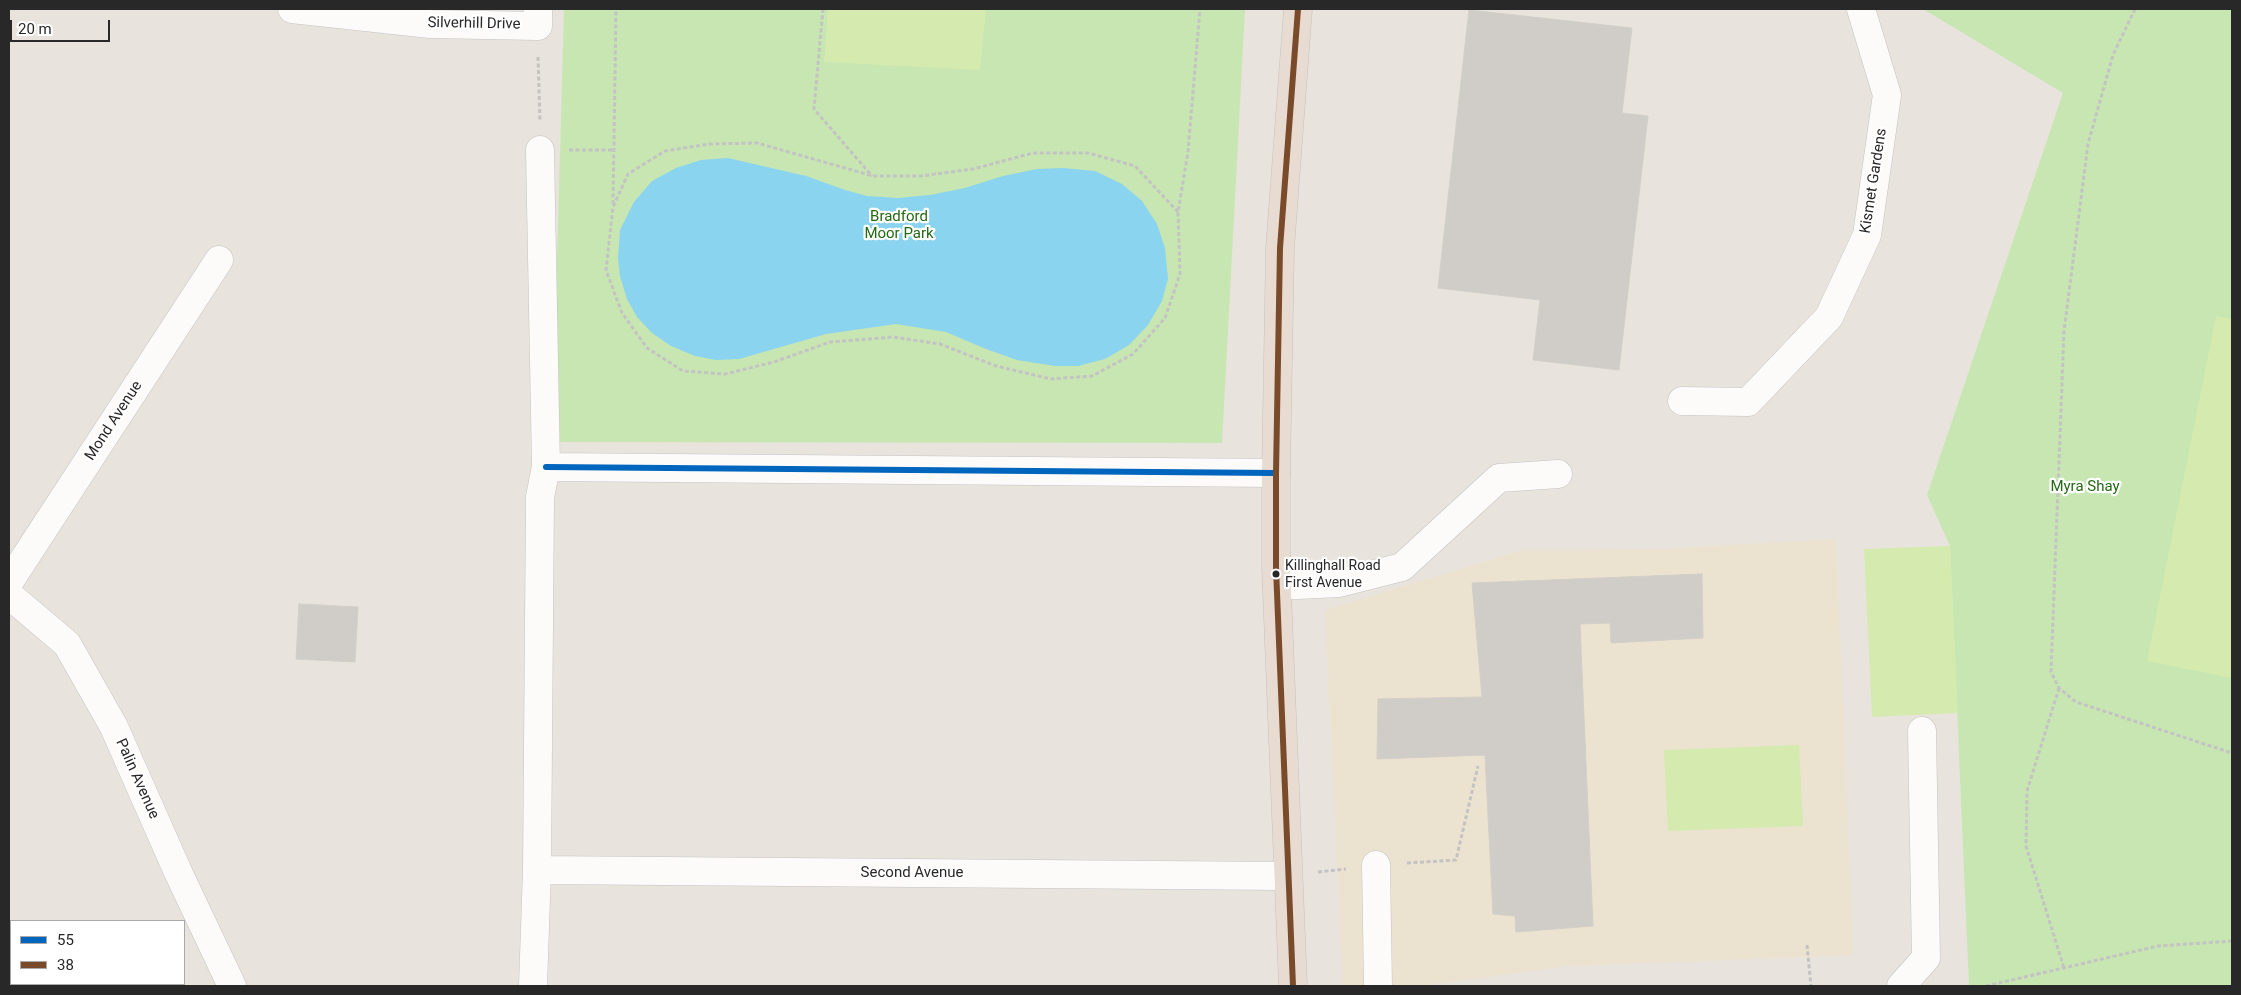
<!DOCTYPE html>
<html>
<head>
<meta charset="utf-8">
<style>
  body { margin:0 }
  #map { position:relative; width:2241px; height:995px; overflow:hidden; background:#e8e3dc; font-family:Roboto,sans-serif }
  canvas { display:block }
  .frame { position:absolute; inset:0; border:10px solid #282828; pointer-events:none }
  .legend { position:absolute; left:10px; top:920px; width:175px; height:65px; box-sizing:border-box; background:#fff; border:1px solid #a9a9a9; margin:0; padding:6px 9px; list-style:none; font-size:15px; color:#282828 }
  .legend li { display:flex; align-items:center; gap:10px; height:25px }
  .legend b { width:25px; border:1px solid #a9a9a9 }
  .scale { position:absolute; left:10px; top:20px; width:100px; height:22px; box-sizing:border-box; border:2px solid #282828; border-top:0; padding-left:6px; font-size:15px; line-height:18px; white-space:nowrap; color:#282828; -webkit-text-stroke:4px #fff; paint-order:stroke }
</style>
</head>
<body>
<div id="map">
<canvas width="2241" height="995"></canvas>
<div class="frame"></div>
<ul class="legend">
<li><b style="height:6px;background:#0065bd"></b>55</li>
<li><b style="height:6px;background:#7a4b2a"></b>38</li>
</ul>
<div class="scale">20 m</div>
</div>
<script>
const g = document.querySelector('canvas').getContext('2d');
g.lineJoin = 'round';
function fillPath(path, color) { g.fillStyle = color; g.fill(path, 'evenodd'); }
const toPath = rows => new Path2D(rows.map(r => 'M' + r).join(''));
function trace(path, color, width, dash) { g.strokeStyle = color; g.lineWidth = width; g.lineCap = dash ? 'butt' : 'round'; g.setLineDash(dash || []); g.stroke(path); }
function write(font, color, halo, rows, align = 'center') {
  g.font = font + ' Roboto,sans-serif'; g.lineWidth = 4.5; g.setLineDash([]); g.textBaseline = 'middle'; g.strokeStyle = halo; g.fillStyle = color; for (const [text, x, y, turn = 0] of rows) {
    g.save(); g.translate(x, y); g.rotate((+turn || 0) * Math.PI / 180); g.textAlign = isNaN(turn) ? turn : align; if (halo) g.strokeText(text, 0, 0); g.fillText(text, 0, 0); g.restore();
  }
}
const education = toPath([
  [1836,539,1853,955,1569,966,1419,986,1343,986,1325,610,1523,550,1660,549]
]);
const green = toPath([
  [564,9,1245,9,1222,443,552,442],
  [1923,9,2232,9,2232,986,1969,986,1950,546,1927,495,2063,93]
]);
const pitch = toPath([
  [828,9,986,9,980,70,824,62],
  [2216,316,2232,319,2232,678,2147,661],
  [1950,546,1958,713,1872,717,1864,549],
  [1799,745,1803,826,1668,831,1664,750]
]);
const water = toPath([
  [728,158,806,176,845,190,867,196,898,198,930,195,965,188,1003,176,1037,169,1063,168,1095,171,1122,184,1142,201,1157,224,1165,248,1168,279,1162,301,1148,325,1129,345,1105,359,1078,366,1055,366,1017,360,986,349,946,332,896,324,826,334,739,359,716,360,695,356,671,346,652,333,637,317,627,299,620,276,618,258,620,230,634,202,652,181,676,168,701,160]
]);
const building = toPath([
  [1469,10,1632,28,1622,113,1648,116,1619,370,1533,360,1540,300,1438,288,1469,10],
  [1702,574,1703,638,1611,643,1610,623,1580,624,1593,926,1516,932,1515,916,1493,914,1485,755,1377,759,1378,699,1482,697,1472,583,1702,574],
  [299,604,358,607,355,662,296,659,299,604]
]);
const path = toPath([
  [823,9,814,109,872,176],
  [2135,9,2113,55,2088,144,2064,331,2051,672,2059,688,2076,702,2232,753],
  [538,57,540,121],
  [569,150,614,150],
  [613,204,616,9],
  [1178,212,1135,166,1088,153,1033,153,973,169,921,176,873,176,757,143,709,144,665,151,628,174,613,207,606,270,622,313,647,348,683,371,725,374,774,362,830,342,893,337,940,344,996,366,1051,379,1092,376,1133,354,1165,318,1180,274,1178,212,1188,152,1200,9],
  [2059,688,2027,791,2026,846,2064,968],
  [1407,863,1456,860,1478,766],
  [1318,872,1346,869],
  [1807,945,1811,986],
  [1986,986,2158,946,2232,941]
]);
const minor = toPath([
  [292,9,430,24,538,26,538,9],
  [1682,401,1748,402,1829,317,1867,235,1887,95,1861,9],
  [546,467,1276,473],
  [9,582,219,260],
  [1277,586,1339,583,1402,567,1499,478,1558,474],
  [9,595,67,644,114,727,178,872,232,986],
  [1376,865,1378,986],
  [537,870,1287,876],
  [533,986,537,870,540,497,546,467,540,150],
  [1901,986,1926,958,1922,731]
]);
const highway = toPath([
  [1293,986,1276,568,1276,473,1280,248,1298,9]
]);
const bus1 = toPath([
  [546,467,1276,473]
]);
const bus2 = toPath([
  [1293,986,1276,568,1276,473,1280,248,1298,9]
]);
const markers = [
  [1276,574,4.5,"#282828"]
];
const busNames = [
  ["Killinghall Road",1285,566],
  ["First Avenue",1285,583]
];
const streetNames = [
  ["Silverhill Drive",474,24,1],
  ["Kismet Gardens",1874,181,-81],
  ["Mond Avenue",114,421,-57],
  ["Palin Avenue",137,779,66],
  ["Second Avenue",912,873]
];
const parkNames = [
  ["Bradford",899,217],
  ["Moor Park",899,234],
  ["Myra Shay",2085,487]
];
fillPath(education, '#ece2d0');
fillPath(green, '#c7e6b2');
fillPath(pitch, '#d4eaaf');
fillPath(water, '#8ad4ef');
fillPath(building, '#d0cdc8');
trace(building, '#d2cfc9', 1);
trace(minor, '#c4c3c3', 29);
trace(highway, '#c4c2bf', 29);
trace(path, '#c4c3c3', 3, [4, 2.5]);
trace(minor, '#fcfbfa', 28);
trace(highway, '#e8dcd2', 28);
trace(bus1, '#0065bd', 6);
trace(bus2, '#7a4b2a', 6);
for (const [x, y, r, color] of markers) { const dot = new Path2D(); dot.arc(x, y, r, 0, 2 * Math.PI); g.fillStyle = color; g.fill(dot); trace(dot, '#fff', 2); }
write('14px', '#282828', '#fff', busNames, 'left');
write('15px', '#282828', '#fff', streetNames);
write('15px', '#246914', '#fff', parkNames);
</script>
</body>
</html>
